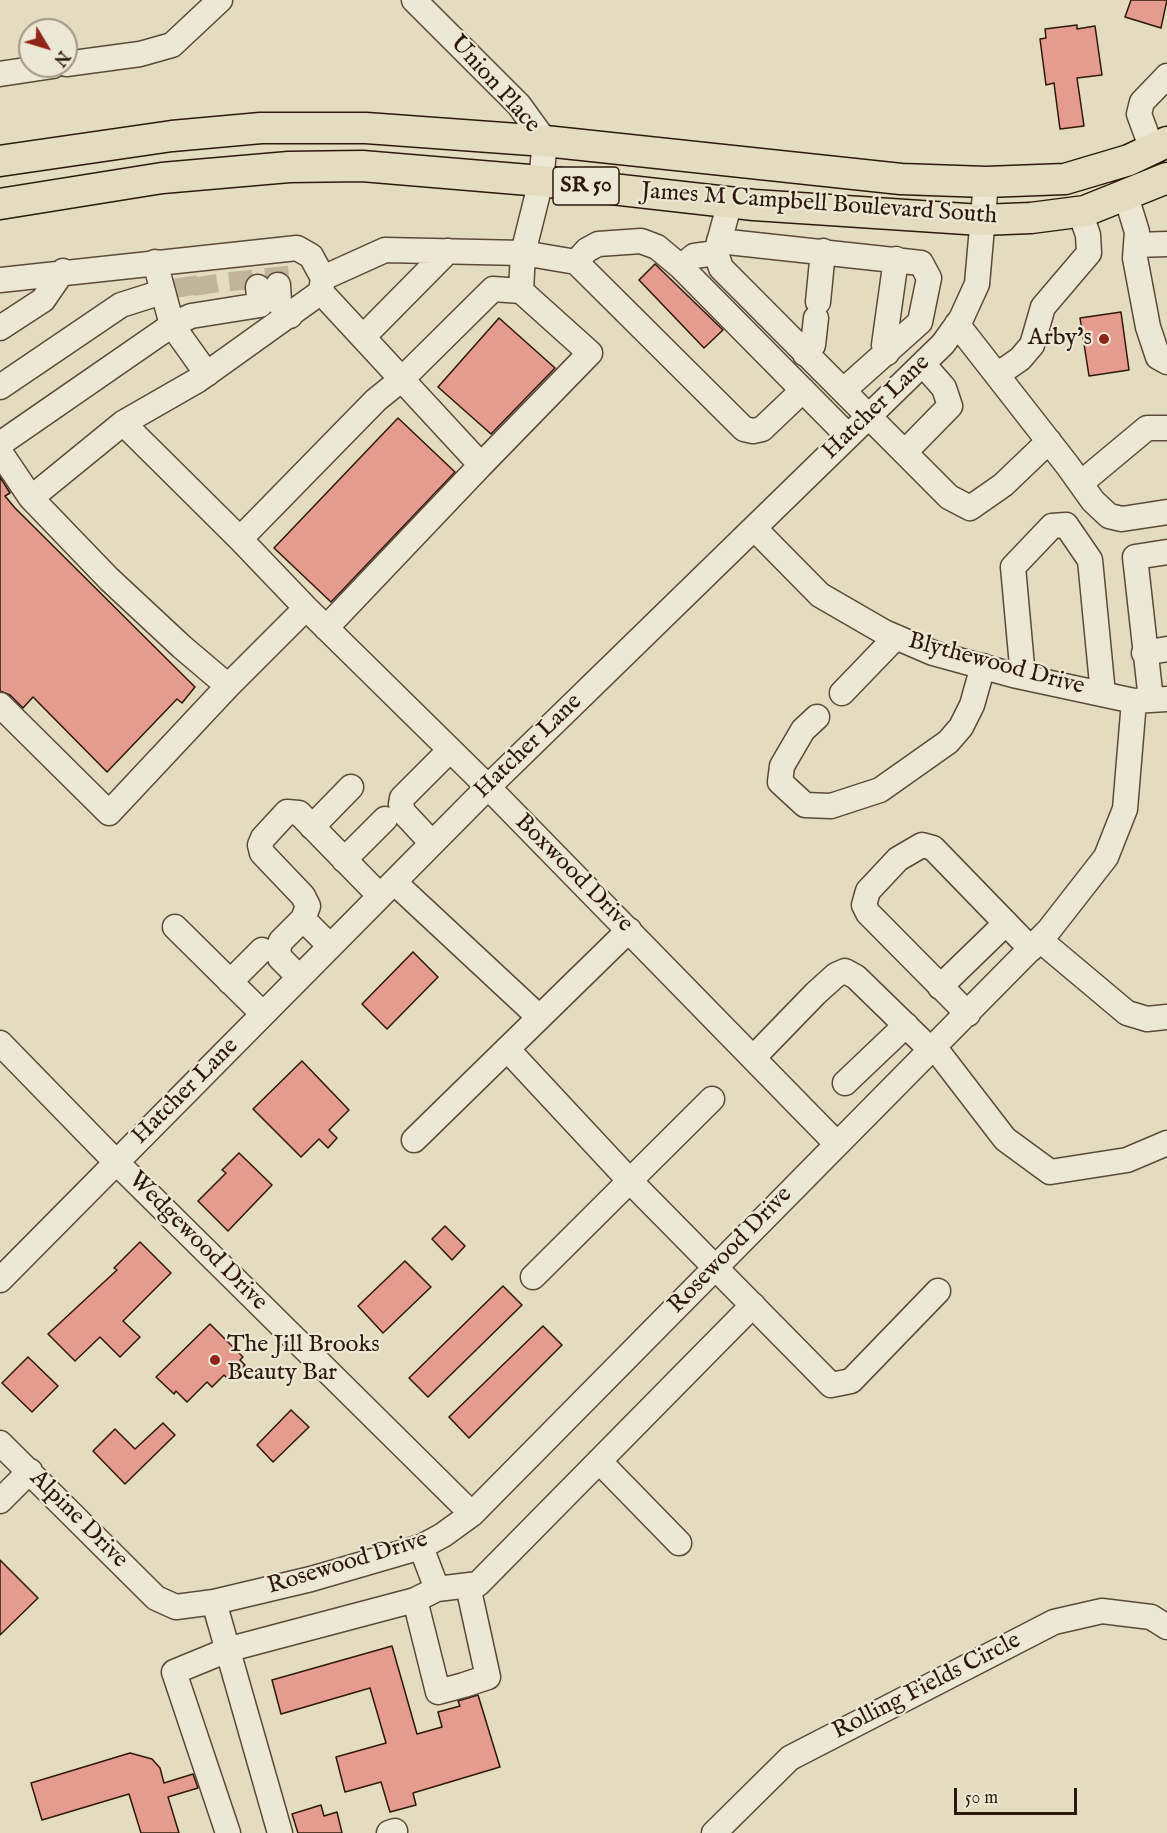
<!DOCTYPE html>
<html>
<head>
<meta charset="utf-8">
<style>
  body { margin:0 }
  #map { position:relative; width:1167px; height:1833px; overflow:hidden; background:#e4dcbe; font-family:"IM FELL English",serif }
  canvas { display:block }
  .north { position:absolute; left:18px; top:18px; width:60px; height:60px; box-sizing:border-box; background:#ede8d5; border:2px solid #a19584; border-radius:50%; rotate:128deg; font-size:16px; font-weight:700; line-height:24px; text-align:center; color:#2e180b }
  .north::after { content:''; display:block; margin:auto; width:21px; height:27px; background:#8f2418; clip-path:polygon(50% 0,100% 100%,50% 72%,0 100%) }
  .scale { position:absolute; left:954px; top:1788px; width:123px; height:27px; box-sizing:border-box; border:3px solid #2e180b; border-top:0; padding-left:8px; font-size:18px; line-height:21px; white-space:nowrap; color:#2e180b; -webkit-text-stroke:4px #ede8d5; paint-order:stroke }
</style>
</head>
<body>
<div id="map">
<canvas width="1167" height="1833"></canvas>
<div class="north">N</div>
<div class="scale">50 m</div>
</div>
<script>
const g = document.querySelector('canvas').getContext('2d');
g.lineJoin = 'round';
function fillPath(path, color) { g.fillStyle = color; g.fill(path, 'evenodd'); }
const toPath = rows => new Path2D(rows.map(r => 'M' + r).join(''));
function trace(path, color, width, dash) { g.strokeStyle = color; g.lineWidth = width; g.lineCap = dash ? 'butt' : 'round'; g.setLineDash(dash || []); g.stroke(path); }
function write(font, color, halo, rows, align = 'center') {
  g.font = font + ' "IM FELL English",serif'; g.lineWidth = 4.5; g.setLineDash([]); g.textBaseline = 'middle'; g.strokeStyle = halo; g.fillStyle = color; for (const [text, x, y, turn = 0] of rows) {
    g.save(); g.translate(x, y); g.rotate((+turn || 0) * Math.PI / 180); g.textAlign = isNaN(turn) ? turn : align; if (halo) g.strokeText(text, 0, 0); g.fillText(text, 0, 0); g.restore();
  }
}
const building = toPath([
  [1131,0,1167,0,1161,28,1125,17,1131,0],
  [1077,25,1077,29,1095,26,1102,75,1077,78,1084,126,1060,129,1054,83,1046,85,1040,39,1046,38,1045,29,1077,25],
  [655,264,723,330,704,348,639,280,655,264],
  [1121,312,1129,370,1089,376,1080,318,1121,312],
  [499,318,555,368,491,434,438,387,499,318],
  [398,418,455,472,331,602,274,548,398,418],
  [0,477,10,493,5,496,15,508,195,687,182,703,177,699,107,772,33,697,23,708,10,695,0,691,0,477],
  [413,952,438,977,387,1029,362,1004,413,952],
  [302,1061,349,1110,329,1130,337,1138,328,1148,319,1139,301,1157,253,1109,302,1061],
  [239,1153,272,1185,228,1231,198,1201,226,1173,222,1170,239,1153],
  [445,1226,465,1246,452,1260,432,1239,445,1226],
  [140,1242,171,1273,123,1321,140,1337,120,1357,100,1337,75,1361,48,1334,117,1270,114,1268,140,1242],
  [405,1261,431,1287,383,1333,358,1306,405,1261],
  [503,1286,522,1305,428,1397,409,1378,503,1286],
  [210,1324,243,1357,240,1360,245,1365,229,1380,224,1375,212,1387,207,1382,187,1402,176,1391,174,1394,156,1377,210,1324],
  [543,1326,562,1345,469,1438,449,1417,543,1326],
  [28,1357,58,1386,32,1412,2,1383,28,1357],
  [291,1410,309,1427,273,1462,257,1445,291,1410],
  [163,1423,175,1435,125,1484,93,1451,115,1429,135,1449,163,1423],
  [0,1560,38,1598,0,1635,0,1560],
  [392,1646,417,1734,442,1727,438,1712,460,1706,458,1701,478,1695,500,1767,413,1793,416,1805,390,1812,381,1782,345,1792,336,1757,386,1743,370,1688,281,1714,272,1680,392,1646],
  [130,1753,152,1759,160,1768,164,1783,193,1774,198,1788,168,1797,179,1833,141,1833,129,1794,42,1820,31,1783,130,1753],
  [321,1805,324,1816,337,1812,342,1833,298,1833,292,1814,321,1805]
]);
const minorTunnel = toPath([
  [276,267,278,285],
  [240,271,242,290],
  [204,276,207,294],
  [185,277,188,296]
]);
const minor = toPath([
  [66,64,140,54,172,45,220,0],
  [0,74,53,66],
  [1152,149,1139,114,1142,102,1167,76],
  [1126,196,1137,232,1135,258,1148,327,1158,357,1167,362],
  [730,202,716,253,721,268,949,497,970,508,1003,485,1049,441],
  [719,241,921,263,929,278,920,322,844,390],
  [1136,245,1167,244],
  [576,262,587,250,598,244,641,241,657,247,681,267,694,256,716,253],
  [681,267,848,436],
  [0,280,297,248,311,256,323,278,385,250,523,253,576,262,744,429,753,431,762,429,803,390],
  [278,285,279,303,290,316],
  [521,291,493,289,402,379,376,400,240,539,306,608,488,787,836,1143],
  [321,292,481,465,590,353,521,291,523,253,541,181,545,141,519,105,414,0],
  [818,302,823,251],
  [957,324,1068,466,1093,501,1109,516,1122,519,1167,512],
  [0,328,43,300,63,271],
  [364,336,448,251],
  [887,353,884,345,896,259],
  [805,354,813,345,816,318],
  [207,374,172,325,191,316,260,305,258,287],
  [997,375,1020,359,1032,345,1043,307,1089,253,1088,235,1080,212],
  [0,387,121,305,162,292],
  [123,423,240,539],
  [0,444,172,325,155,262],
  [0,452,31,498,109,579,182,647,228,686,306,608],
  [905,452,950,406,944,388,923,364],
  [1081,483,1147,428,1167,428],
  [31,498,123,423,198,380,321,292,323,278],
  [755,529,820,595,884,632,933,653,1013,675,1134,701,1167,699],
  [326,628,481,465],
  [1144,653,1167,649],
  [1023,677,1013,567,1052,526,1066,525,1090,560,1103,694],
  [842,693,896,637],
  [1151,700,1135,557,1167,552],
  [0,705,109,813,228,686],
  [817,717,803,730,782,766,780,782,805,805,831,806,880,790,948,742,961,727,972,705,983,666],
  [312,827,351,787],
  [432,843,403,812,401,804,402,798,450,750],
  [344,860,385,819],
  [394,882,539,1017],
  [175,927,263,1014],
  [1040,940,1127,1013,1147,1019,1167,1017],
  [330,946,303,919,308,906,303,896,262,853,260,845,263,838,287,812,299,813,380,896],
  [299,977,280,958,278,949,281,941,303,919],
  [230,982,262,950],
  [940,987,1006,923],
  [968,1014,868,913,864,905,868,891,898,859,922,845,933,848,1031,949],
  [0,1043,116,1162,472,1514],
  [935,1048,1005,1139,1050,1172,1127,1160,1167,1143],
  [507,1049,630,1181,831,1385,851,1381,938,1291],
  [754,1057,816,993,836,975,845,971,856,977,932,1051],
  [845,1083,906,1025],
  [414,1140,629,930],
  [533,1277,712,1099],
  [0,1280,488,787,943,344,961,319,977,284,986,182],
  [0,1443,156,1598,176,1607,214,1602,311,1579,421,1547,443,1535,472,1514,1049,930,1106,857,1125,809,1134,701],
  [599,1461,679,1543],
  [0,1501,30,1471],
  [421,1547,437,1589],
  [415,1600,438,1692,464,1685,488,1677,468,1586],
  [214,1602,280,1833],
  [228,1833,174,1672,230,1649,415,1600,437,1589,478,1584,753,1305],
  [389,1833,395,1831],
  [714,1833,790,1758,1054,1622,1102,1611,1151,1617,1167,1627]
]);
const major = toPath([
  [0,161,172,136,261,128,366,128,545,141,901,179,986,182,1065,179,1129,160,1167,142],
  [0,204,162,178,289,167,362,166,541,181,754,205,981,220,1031,218,1085,211,1167,178]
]);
const markers = [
  [1104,339,6,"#8f2418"],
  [215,1360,6,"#8f2418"]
];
const shields = [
  [586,186,66]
];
const shieldNames = [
  ["SR 50",586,186]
];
const streetNames = [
  ["Union Place",494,85,48],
  ["James M Campbell Boulevard South",819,205,4],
  ["Hatcher Lane",877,408,-44],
  ["Blythewood Drive",996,665,15],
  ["Hatcher Lane",529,747,-44],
  ["Boxwood Drive",573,874,45],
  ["Hatcher Lane",186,1092,-45],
  ["Wedgewood Drive",197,1242,45],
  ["Rosewood Drive",731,1251,-46],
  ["Alpine Drive",78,1520,45],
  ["Rosewood Drive",348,1564,-17],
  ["Rolling Fields Circle",927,1687,-27]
];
const poiNames = [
  ["Arby's",1092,339],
  ["The Jill Brooks",227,1346,"left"],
  ["Beauty Bar",227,1374,"left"]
];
fillPath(building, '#e59c8f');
trace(building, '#2e180b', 1.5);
trace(minorTunnel, '#c0b59a', 24, [24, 12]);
trace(minor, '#5c4938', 27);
trace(major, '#2e180b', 33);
trace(minor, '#ede8d5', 24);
trace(major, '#e4dcbe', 30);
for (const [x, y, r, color] of markers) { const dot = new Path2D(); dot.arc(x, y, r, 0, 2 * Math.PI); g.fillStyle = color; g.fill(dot); trace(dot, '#ede8d5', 2); }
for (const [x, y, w] of shields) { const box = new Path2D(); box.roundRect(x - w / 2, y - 19, w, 38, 4.5); g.fillStyle = '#ede8d5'; g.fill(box); trace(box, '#2e180b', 1.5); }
write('bold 22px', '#2e180b', null, shieldNames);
write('24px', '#2e180b', '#ede8d5', streetNames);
write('24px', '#2e180b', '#ede8d5', poiNames, 'right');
</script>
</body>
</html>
